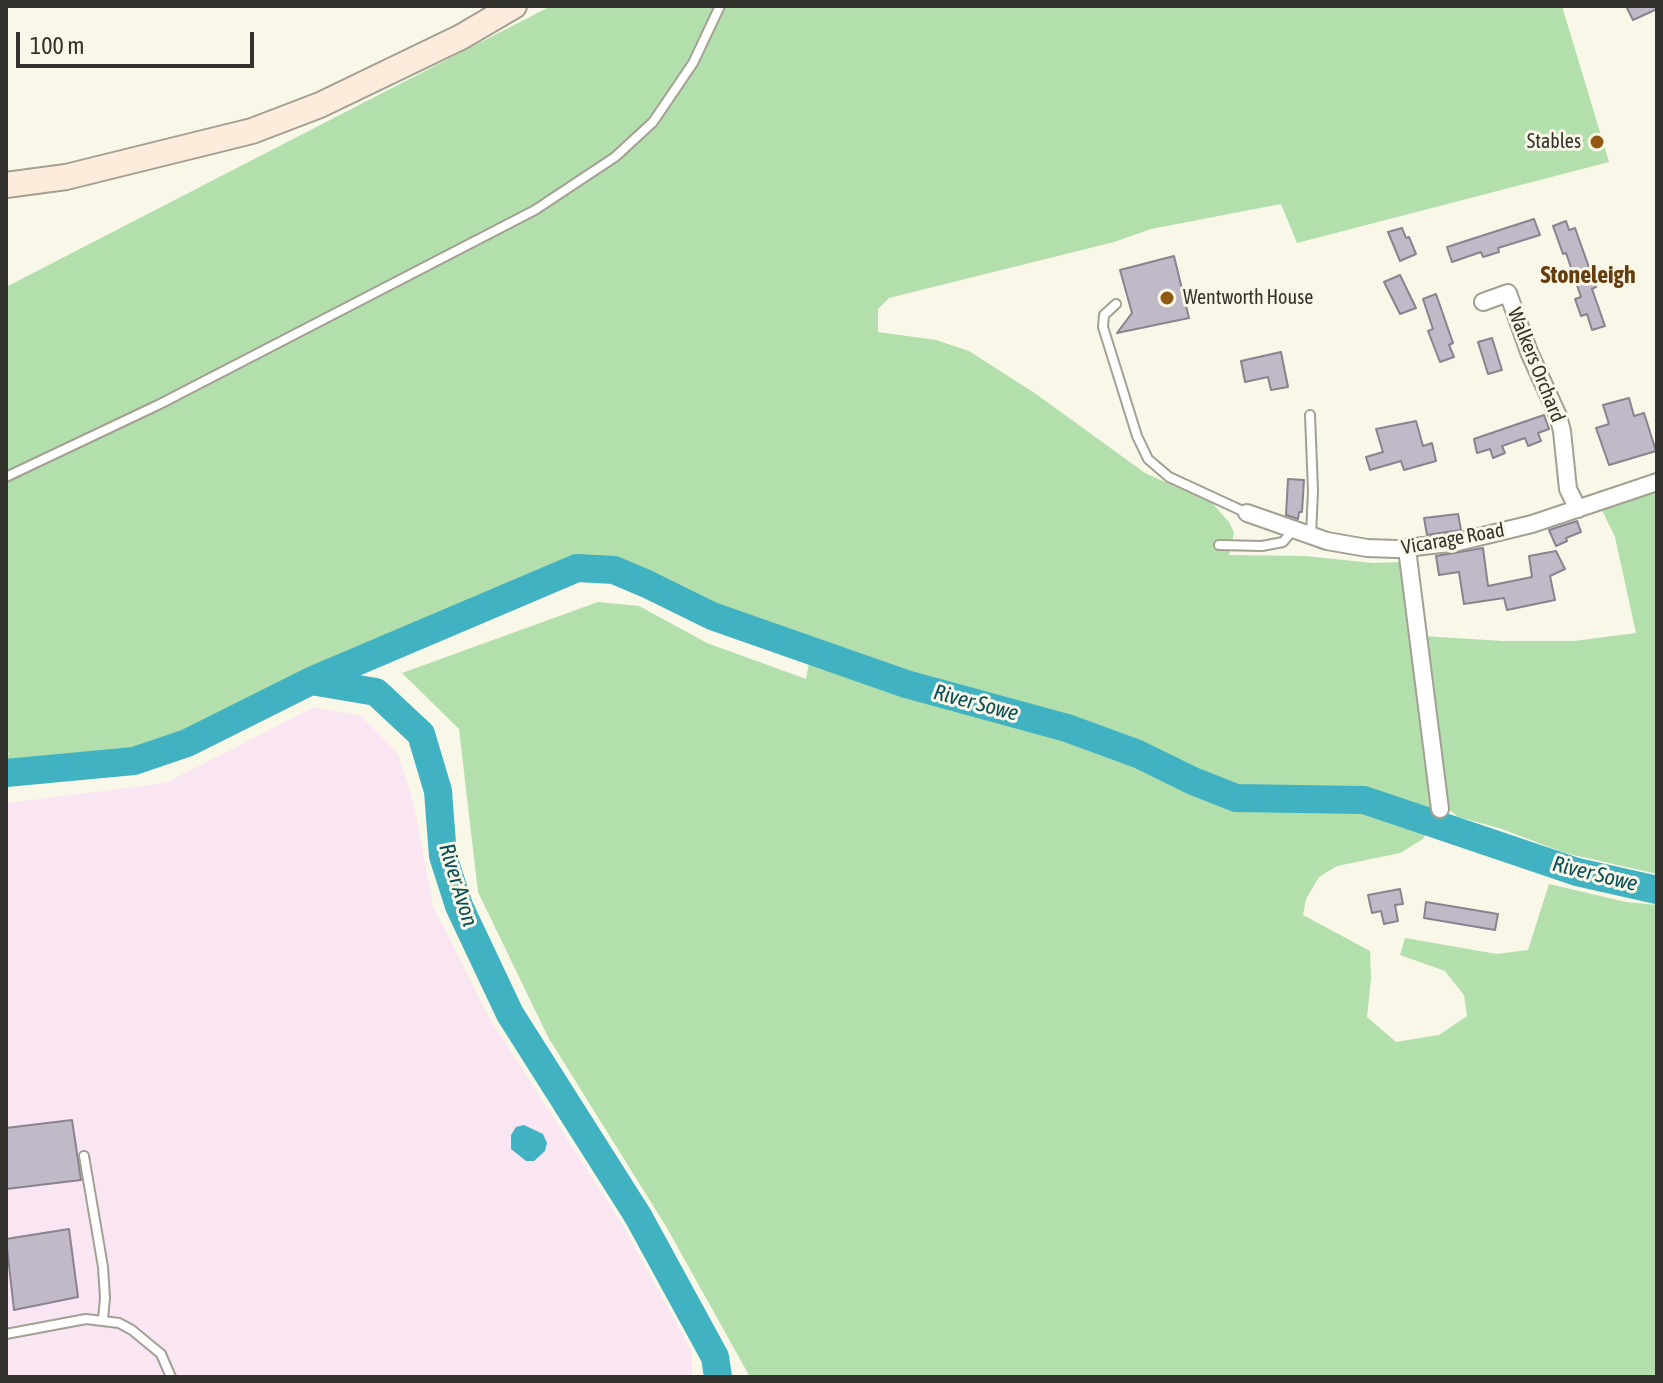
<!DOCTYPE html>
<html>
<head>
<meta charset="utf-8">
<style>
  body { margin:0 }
  #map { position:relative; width:1663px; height:1383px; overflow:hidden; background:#f9f7e7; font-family:"Asap Condensed",sans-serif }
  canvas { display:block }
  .frame { position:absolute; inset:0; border:8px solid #33322c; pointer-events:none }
  .scale { position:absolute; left:16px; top:32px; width:238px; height:36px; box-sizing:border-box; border:4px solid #33322c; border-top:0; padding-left:10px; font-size:24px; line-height:28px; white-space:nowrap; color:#33322c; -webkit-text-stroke:6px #f9f7e7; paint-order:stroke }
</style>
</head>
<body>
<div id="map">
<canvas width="1663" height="1383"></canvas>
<div class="frame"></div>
<div class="scale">100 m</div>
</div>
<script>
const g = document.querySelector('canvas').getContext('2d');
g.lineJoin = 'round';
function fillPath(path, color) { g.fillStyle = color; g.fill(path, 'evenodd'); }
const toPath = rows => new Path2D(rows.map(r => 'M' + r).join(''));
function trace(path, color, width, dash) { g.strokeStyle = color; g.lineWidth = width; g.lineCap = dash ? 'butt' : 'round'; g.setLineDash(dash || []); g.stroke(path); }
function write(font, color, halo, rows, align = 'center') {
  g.font = font + ' "Asap Condensed",sans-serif'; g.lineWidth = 6; g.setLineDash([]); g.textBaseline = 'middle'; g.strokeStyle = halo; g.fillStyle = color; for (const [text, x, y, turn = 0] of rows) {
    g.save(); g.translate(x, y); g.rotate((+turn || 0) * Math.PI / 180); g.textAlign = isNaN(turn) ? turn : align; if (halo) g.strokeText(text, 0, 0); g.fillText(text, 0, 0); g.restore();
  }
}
const commercial = toPath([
  [314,707,361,716,398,754,414,804,433,906,490,1019,622,1224,692,1352,692,1377,6,1377,6,803,166,783]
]);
const green = toPath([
  [551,6,1562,6,1609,162,1297,243,1281,204,1151,229,1114,242,889,298,878,309,878,332,936,340,969,351,1036,394,1145,473,1212,503,1229,522,1234,533,1229,555,1305,556,1373,563,1403,562,1437,814,1423,839,1400,853,1337,866,1319,877,1306,899,1303,915,1370,951,1371,978,1367,1017,1396,1042,1439,1035,1467,1016,1464,995,1445,971,1400,955,1405,938,1497,954,1528,950,1549,884,1626,902,1657,905,1657,1377,750,1377,667,1228,548,1037,478,892,459,729,402,673,598,602,639,606,707,643,806,679,811,651,712,616,614,571,577,568,311,681,187,743,134,761,6,773,6,758,10,753,6,753,6,287],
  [1657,491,1657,874,1565,853,1499,828,1458,817,1446,807,1423,636,1503,641,1574,641,1636,633,1615,537,1602,510]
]);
const water = toPath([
  [524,1125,543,1134,547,1143,545,1151,534,1161,526,1161,511,1149,511,1135,516,1127]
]);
const river = toPath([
  [311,681,376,692,421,734,438,791,443,856,459,906,510,1014,638,1216,715,1357,718,1377],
  [6,773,134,761,187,743,311,681,577,568,614,570,647,584,712,616,906,684,1067,728,1138,754,1193,781,1236,798,1364,800,1577,872,1657,890]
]);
const building = toPath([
  [1626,6,1657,6,1657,9,1633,20,1626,6],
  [1534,219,1540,235,1498,248,1499,252,1483,257,1481,252,1452,262,1447,247,1534,219],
  [1566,221,1569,230,1575,228,1596,287,1592,289,1605,326,1592,330,1587,314,1581,316,1575,299,1581,297,1566,253,1563,254,1553,226,1566,221],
  [1402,228,1406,238,1409,237,1416,254,1400,261,1388,232,1402,228],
  [1174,256,1189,318,1117,333,1132,313,1120,270,1174,256],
  [1400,275,1416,308,1400,314,1384,282,1400,275],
  [1436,294,1453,343,1449,345,1454,357,1440,362,1428,331,1433,329,1423,299,1436,294],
  [1492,338,1502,370,1488,374,1478,342,1492,338],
  [1281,352,1288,387,1271,390,1268,377,1245,382,1241,361,1281,352],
  [1629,398,1634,416,1644,413,1656,451,1609,465,1596,428,1609,424,1603,405,1629,398],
  [1544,415,1549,429,1538,433,1541,441,1528,446,1525,438,1502,446,1505,453,1493,458,1490,449,1477,453,1474,439,1544,415],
  [1416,421,1423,446,1432,443,1436,461,1404,470,1401,461,1370,470,1366,457,1383,452,1376,429,1416,421],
  [1288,479,1304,480,1302,512,1299,512,1298,519,1286,515,1288,479],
  [1458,514,1461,530,1427,535,1424,518,1458,514],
  [1577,521,1581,532,1566,538,1567,541,1556,546,1549,530,1577,521],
  [1483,548,1488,586,1532,577,1529,556,1556,551,1565,569,1550,576,1555,600,1507,610,1504,598,1464,604,1459,572,1439,575,1436,556,1483,548],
  [1400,889,1403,904,1395,905,1398,921,1384,924,1381,911,1372,913,1368,895,1400,889],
  [1426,902,1498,914,1495,930,1424,918,1426,902],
  [72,1120,81,1180,6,1189,6,1128,72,1120],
  [69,1229,78,1297,14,1310,6,1239,69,1229]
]);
const service = toPath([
  [1116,304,1104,315,1103,327,1137,436,1148,459,1169,477,1247,513],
  [1310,415,1313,491,1311,535],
  [6,477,160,404,535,210,615,157,653,122,693,63,720,6],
  [1219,545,1262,546,1283,542,1293,530],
  [84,1156,103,1267,105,1298,103,1319],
  [6,1334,86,1319,119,1323,132,1330,161,1354,171,1377]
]);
const minor = toPath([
  [1483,302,1508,293,1529,352,1558,416,1562,431,1568,489,1578,509],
  [1247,513,1327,541,1367,548,1397,549,1458,542,1532,524,1657,482],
  [1407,549,1440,809]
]);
const secondary = toPath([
  [6,185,66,177,252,131,320,105,461,37,514,6]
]);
const markers = [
  [1597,142,8,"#915912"],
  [1167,298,8,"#915912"]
];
const poiNames = [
  ["Stables",1581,142],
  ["Wentworth House",1183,298,"left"]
];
const streetNames = [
  ["Walkers Orchard",1536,365,68],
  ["Vicarage Road",1453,539,-10]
];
const waterNames = [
  ["River Sowe",976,703,15],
  ["River Sowe",1595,874,14],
  ["River Avon",458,885,73]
];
const quarterNames = [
  ["Stoneleigh",1588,275]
];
fillPath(commercial, '#fae5f3');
fillPath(green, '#b2dfac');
fillPath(water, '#40b2c2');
trace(river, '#40b2c2', 28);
fillPath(building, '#c1b9c7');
trace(building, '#89828f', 2);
trace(service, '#a2a092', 12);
trace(minor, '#a2a092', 20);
trace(secondary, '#a2a092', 28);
trace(service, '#fff', 8);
trace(minor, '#fff', 16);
trace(secondary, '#fdebdc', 24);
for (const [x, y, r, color] of markers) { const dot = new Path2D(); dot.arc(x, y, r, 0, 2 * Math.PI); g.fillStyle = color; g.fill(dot); trace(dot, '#f9f7e7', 3); }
write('20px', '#33322c', '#f9f7e7', poiNames, 'right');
write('20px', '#33322c', '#f9f7e7', streetNames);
write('italic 22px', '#0a4e57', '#f9f7e7', waterNames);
write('bold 24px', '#653e10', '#f9f7e7', quarterNames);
</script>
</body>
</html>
